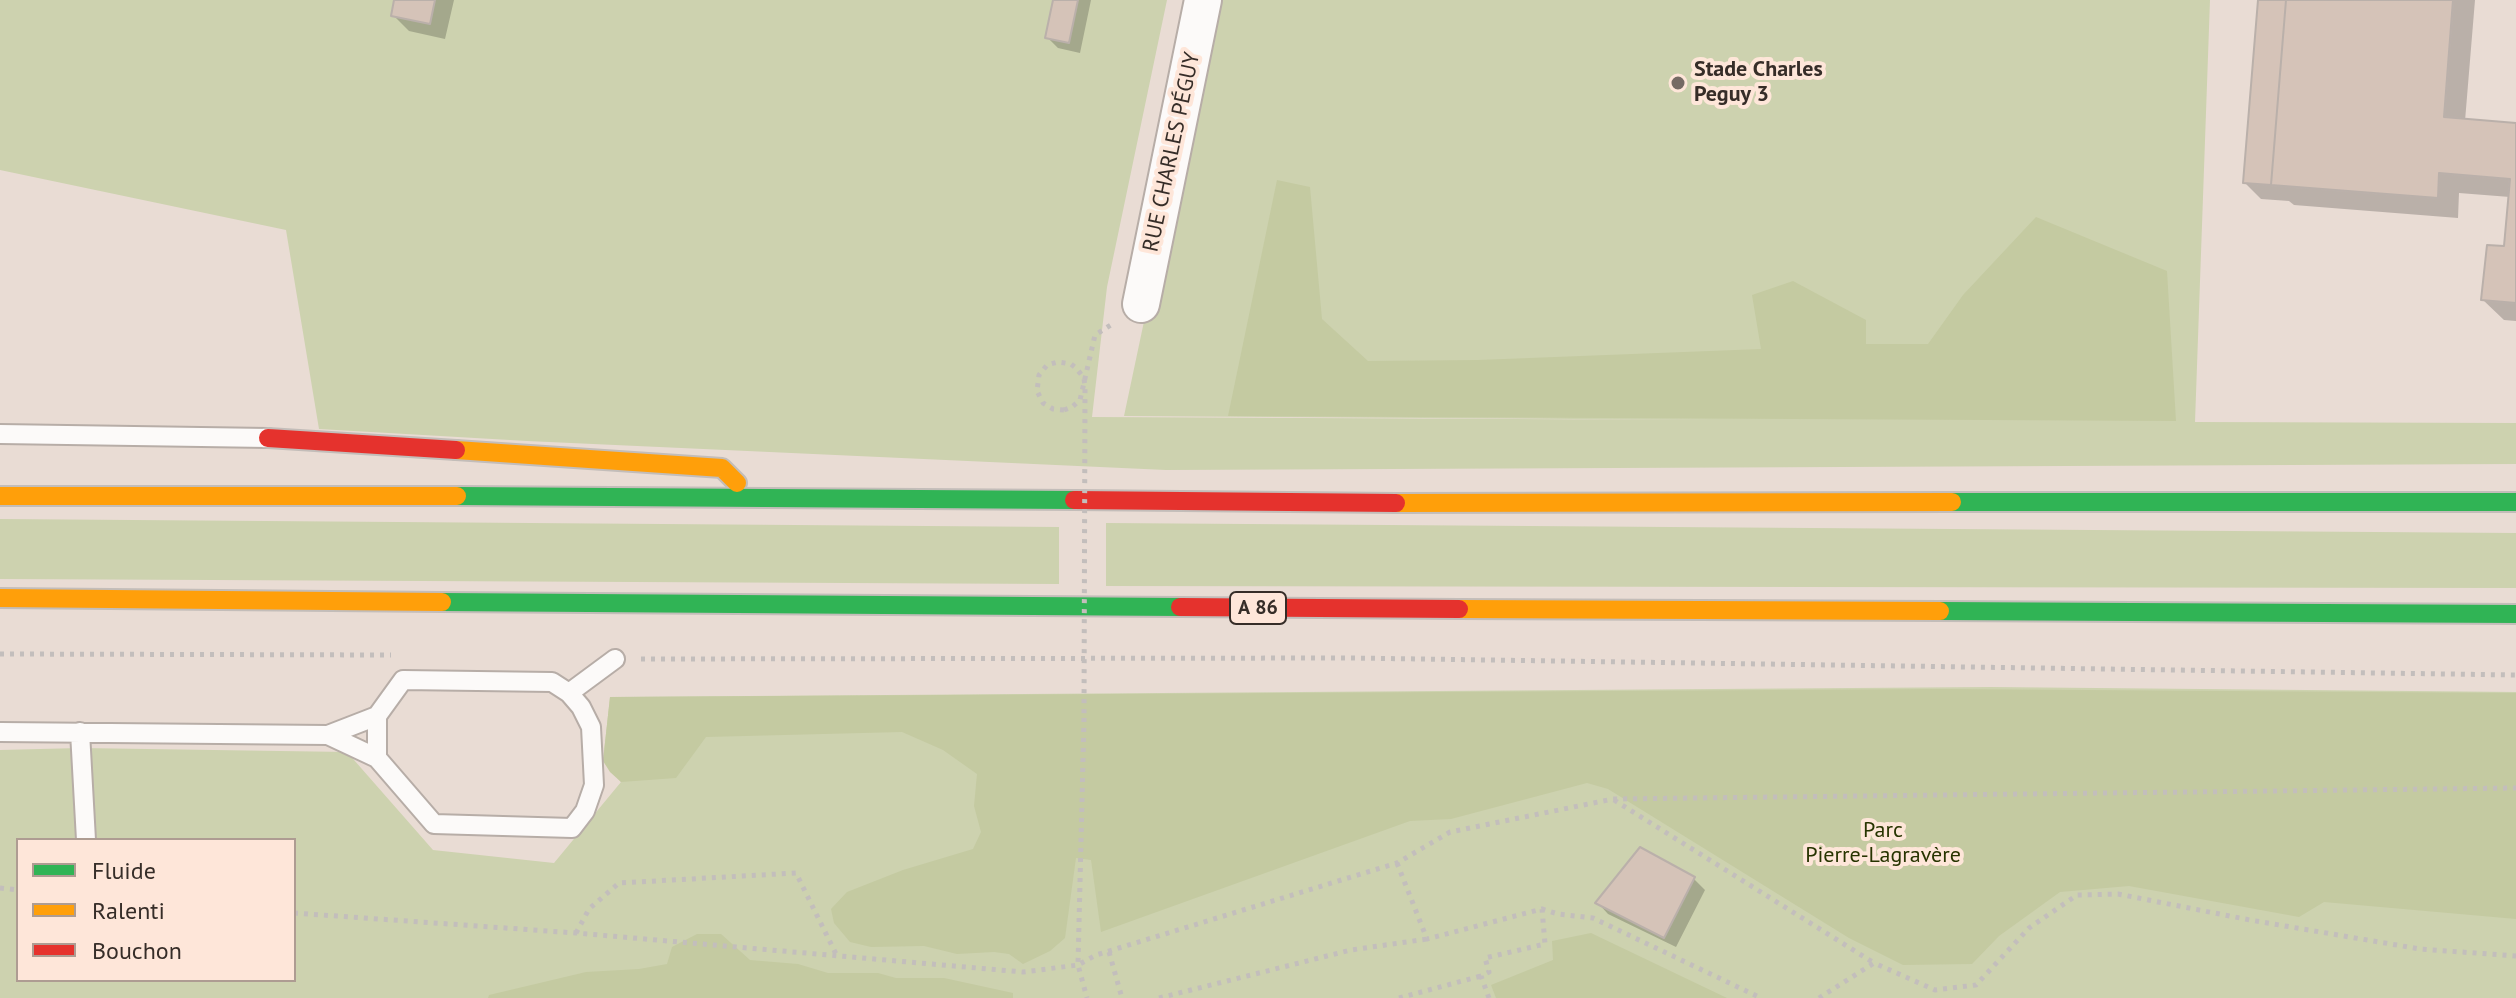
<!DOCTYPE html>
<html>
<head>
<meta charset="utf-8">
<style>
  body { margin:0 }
  #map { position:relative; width:2516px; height:998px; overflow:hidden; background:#e9dcd4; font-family:"PT Sans",sans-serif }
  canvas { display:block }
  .legend { position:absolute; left:16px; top:838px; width:280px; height:144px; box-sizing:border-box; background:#fee6d9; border:2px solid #ae9c92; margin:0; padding:10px 14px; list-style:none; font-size:24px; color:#362d28 }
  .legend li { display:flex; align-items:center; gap:16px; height:40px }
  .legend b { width:40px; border:2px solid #ae9c92 }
</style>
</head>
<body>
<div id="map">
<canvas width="2516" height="998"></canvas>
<ul class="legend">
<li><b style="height:10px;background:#30b455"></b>Fluide</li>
<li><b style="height:10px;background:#ff9f0a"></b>Ralenti</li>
<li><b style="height:10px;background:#e5322d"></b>Bouchon</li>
</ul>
</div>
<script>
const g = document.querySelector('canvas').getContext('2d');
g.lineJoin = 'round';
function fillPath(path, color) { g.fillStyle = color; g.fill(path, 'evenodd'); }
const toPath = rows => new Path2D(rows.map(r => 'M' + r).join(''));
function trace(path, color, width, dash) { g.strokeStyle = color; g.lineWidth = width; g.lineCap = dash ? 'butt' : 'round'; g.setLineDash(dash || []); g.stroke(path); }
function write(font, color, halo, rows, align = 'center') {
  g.font = font + ' "PT Sans",sans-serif'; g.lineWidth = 8; g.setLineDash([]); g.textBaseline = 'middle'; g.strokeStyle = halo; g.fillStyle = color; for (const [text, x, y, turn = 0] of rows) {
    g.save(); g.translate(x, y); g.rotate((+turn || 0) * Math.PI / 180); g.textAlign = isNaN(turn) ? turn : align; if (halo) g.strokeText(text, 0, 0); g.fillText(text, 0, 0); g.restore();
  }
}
const green = toPath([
  [0,0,1167,0,1107,287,1092,417,1722,420,1124,416,1212,0,2210,0,2195,422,2516,423,2516,464,1166,470,527,441,319,429,286,230,0,170],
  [0,519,1059,527,1059,584,0,579],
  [1106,523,2516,533,2516,588,1106,586],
  [1991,687,2516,692,2516,998,0,998,0,750,80,748,347,752,433,850,554,863,621,782,603,761,610,697],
  [18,840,294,840,294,980,18,980]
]);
const forest = toPath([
  [1277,180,1310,187,1322,319,1368,361,1478,360,1761,349,1752,295,1793,281,1866,320,1866,344,1928,344,1963,295,2036,217,2167,271,2176,421,1228,416],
  [1942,689,2516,693,2516,919,2324,902,2299,917,2129,886,2060,892,1999,936,1972,964,1903,965,1849,938,1608,789,1587,783,1451,819,1410,821,1101,932,1091,860,1076,858,1065,938,1050,951,1023,964,1009,954,994,952,957,954,924,946,871,947,850,942,834,923,831,909,847,892,903,870,973,849,981,832,974,806,977,774,943,750,902,732,706,737,676,778,621,782,610,772,603,761,610,697],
  [1591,933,1727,998,1496,998,1491,985,1553,960,1552,941],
  [697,934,721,934,750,960,798,964,828,973,878,973,896,978,944,978,1013,993,1013,998,488,998,489,995,586,972,639,969,667,964,672,947]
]);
const shadow = toPath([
  [396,0,454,0,445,39,409,31,393,15],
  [1055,0,1091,0,1080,53,1058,48,1047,37],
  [2260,0,2475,0,2465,121,2516,125,2516,321,2504,320,2483,300,2506,248,2510,197,2459,193,2458,218,2294,205,2289,201,2261,199,2245,183],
  [1694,879,1705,890,1676,947,1608,914,1598,903]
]);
const building = toPath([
  [394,0,435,0,430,24,391,16,394,0],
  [1053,0,1078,0,1069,43,1045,38,1053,0],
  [2258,0,2286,0,2271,185,2243,183,2258,0],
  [2286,0,2453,0,2444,117,2516,123,2516,303,2481,300,2487,245,2504,246,2510,179,2439,173,2438,198,2271,185,2286,0],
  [1640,847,1695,877,1664,938,1595,903,1640,847]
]);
const path = toPath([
  [1064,410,1072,407,1080,400,1095,335,1114,323],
  [0,654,391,655],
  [641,659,1352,658,2516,675],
  [1084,718,1078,965,1087,998],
  [1614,800,1874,963],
  [1397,863,1427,939,1542,909,1558,914,1593,918,1761,998],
  [0,888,18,890],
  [294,913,576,933,1023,972,1078,965,1096,955,1397,863,1450,832,1613,799,2516,788],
  [576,933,589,909,619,883,796,873,837,956],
  [1109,952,1122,998],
  [1159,998,1351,950,1427,939],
  [1399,998,1481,976],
  [1489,998,1481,976,1489,972,1485,958,1545,944,1542,909],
  [1819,998,1874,963,1935,990,1976,985,2029,928,2077,895,2118,894,2250,920,2420,949,2516,956]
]);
const lane = toPath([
  [0,434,268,438],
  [569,693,615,659],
  [0,732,328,735,377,716],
  [80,732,86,840],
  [328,735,377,758,434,824,572,828,585,811,594,785,591,727,581,707,569,693,552,682,403,680,377,716,377,758]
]);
const street = toPath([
  [1141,304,1203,0]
]);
const fast = toPath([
  [457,496,1074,500],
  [1952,502,2516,502],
  [442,602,1180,607],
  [1940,611,2516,614]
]);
const slow = toPath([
  [456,450,722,468,737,483],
  [0,496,457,496],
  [1396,503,1952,502],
  [0,598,442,602],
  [1459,609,1940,611]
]);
const jam = toPath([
  [268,438,456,450],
  [1074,500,1396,503],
  [1180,607,1459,609]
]);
const pathBridge = toPath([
  [1064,410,1053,409,1043,403,1037,391,1039,375,1047,365,1058,362,1071,364,1076,368,1084,378,1085,387,1084,718]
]);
const markers = [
  [1678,83,8,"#756a64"]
];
const shields = [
  [1258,608,56]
];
const shieldNames = [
  ["A 86",1258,608]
];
const poiNames = [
  ["Stade Charles",1694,70],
  ["Peguy 3",1694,95]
];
const streetNames = [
  ["RUE CHARLES PÉGUY",1172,152,-78]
];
const parkNames = [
  ["Parc",1883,831],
  ["Pierre-Lagravère",1883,856]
];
fillPath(green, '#cdd2af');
fillPath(forest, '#c4caa1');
fillPath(shadow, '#0003');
fillPath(building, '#d5c3b8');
trace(building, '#bab0aa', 2);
trace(lane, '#b7ada7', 22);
trace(street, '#b7ada7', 40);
trace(fast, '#c3bdb9', 22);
trace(slow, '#c3bdb9', 22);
trace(jam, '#c3bdb9', 22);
trace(path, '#c3bebc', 5, [4, 6]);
trace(lane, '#fcfaf9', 18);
trace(street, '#fcfaf9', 36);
trace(fast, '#30b455', 18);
trace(slow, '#ff9f0a', 18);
trace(jam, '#e5322d', 18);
trace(pathBridge, '#c3bebc', 5, [4, 6]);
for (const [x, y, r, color] of markers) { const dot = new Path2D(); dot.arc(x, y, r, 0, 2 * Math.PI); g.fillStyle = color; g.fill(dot); trace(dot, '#fee6d9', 3); }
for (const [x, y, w] of shields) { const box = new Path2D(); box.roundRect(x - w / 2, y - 16, w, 32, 6); g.fillStyle = '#fee6d9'; g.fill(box); trace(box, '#362d28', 2); }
write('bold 20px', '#362d28', null, shieldNames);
write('bold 22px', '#362d28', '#fee6d9', poiNames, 'left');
write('22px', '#362d28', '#fee6d9', streetNames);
write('22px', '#273400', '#fee6d9', parkNames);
</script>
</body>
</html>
